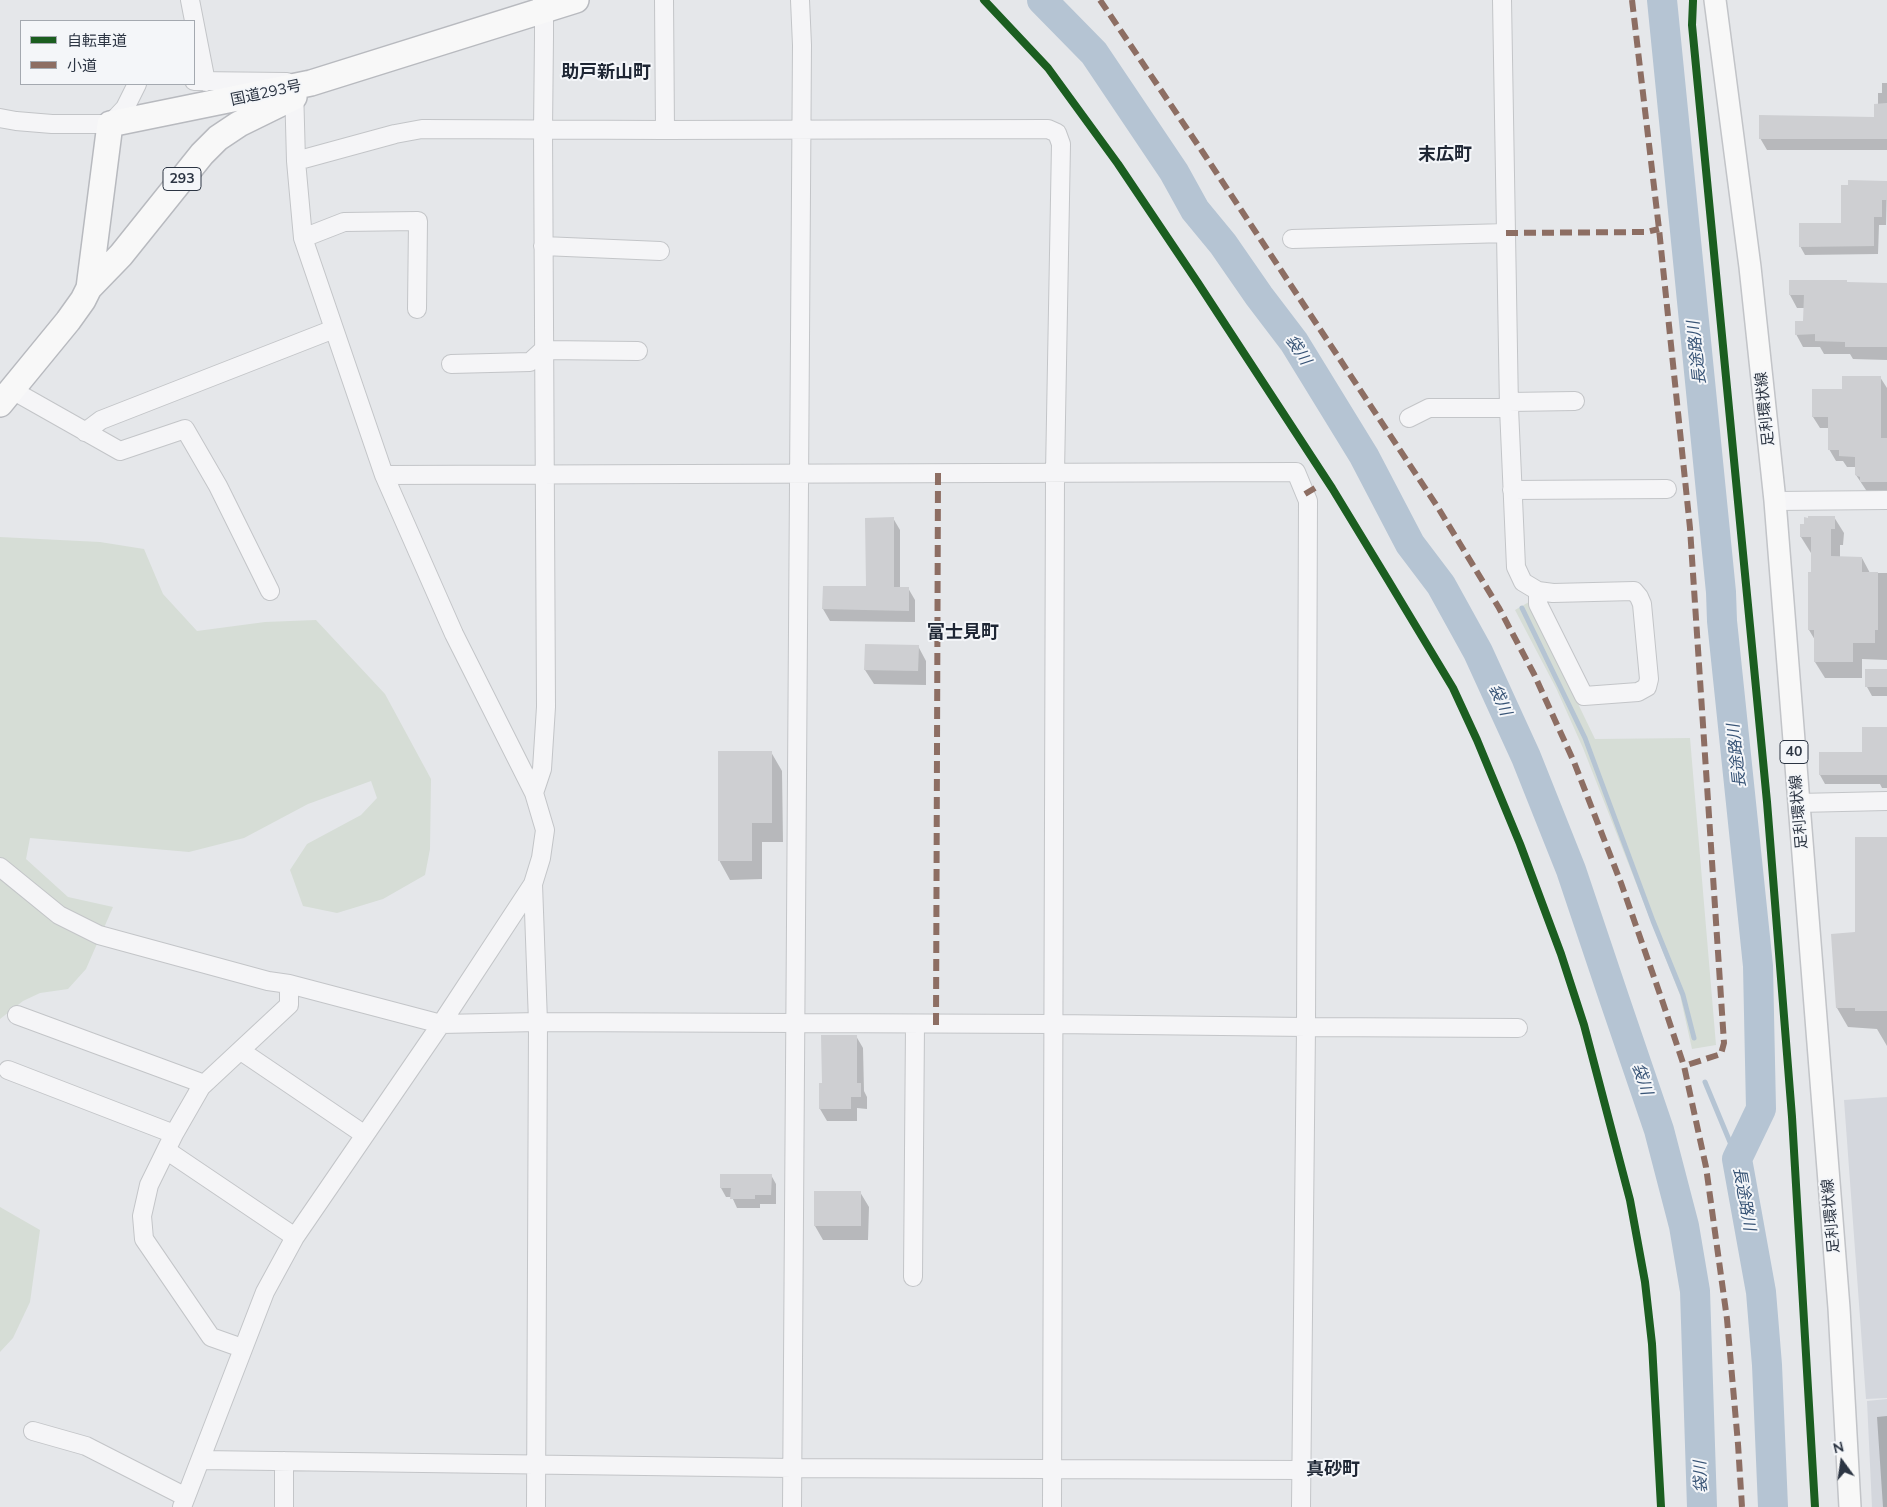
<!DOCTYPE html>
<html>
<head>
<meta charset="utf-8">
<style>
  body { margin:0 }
  #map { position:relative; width:1887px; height:1507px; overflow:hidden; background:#e5e7ea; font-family:Mulish,"Noto Sans JP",sans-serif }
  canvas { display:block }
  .legend { position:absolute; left:20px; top:20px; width:175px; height:65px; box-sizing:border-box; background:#f4f6f9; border:1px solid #a4a9b0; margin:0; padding:6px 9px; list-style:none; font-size:15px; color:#2c3543 }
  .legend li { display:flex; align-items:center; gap:10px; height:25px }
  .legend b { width:25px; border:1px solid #a4a9b0 }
  .north { position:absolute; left:1817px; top:1437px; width:50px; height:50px; -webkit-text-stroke:4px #f4f6f9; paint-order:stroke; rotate:346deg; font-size:14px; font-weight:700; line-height:20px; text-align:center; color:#2c3543 }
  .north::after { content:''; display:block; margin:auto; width:18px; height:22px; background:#2c3543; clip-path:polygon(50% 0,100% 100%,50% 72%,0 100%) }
</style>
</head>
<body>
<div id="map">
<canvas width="1887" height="1507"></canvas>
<ul class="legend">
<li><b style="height:6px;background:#1b5e20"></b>自転車道</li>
<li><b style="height:6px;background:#8d6e63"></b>小道</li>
</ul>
<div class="north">N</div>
</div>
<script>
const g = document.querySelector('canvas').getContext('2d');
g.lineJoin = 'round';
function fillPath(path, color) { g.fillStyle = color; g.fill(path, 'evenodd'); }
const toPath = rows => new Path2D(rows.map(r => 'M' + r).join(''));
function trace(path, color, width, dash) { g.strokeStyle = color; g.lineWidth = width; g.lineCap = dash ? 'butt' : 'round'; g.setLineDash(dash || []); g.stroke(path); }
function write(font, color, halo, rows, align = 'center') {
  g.font = font + ' Mulish,"Noto Sans JP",sans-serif'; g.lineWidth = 4; g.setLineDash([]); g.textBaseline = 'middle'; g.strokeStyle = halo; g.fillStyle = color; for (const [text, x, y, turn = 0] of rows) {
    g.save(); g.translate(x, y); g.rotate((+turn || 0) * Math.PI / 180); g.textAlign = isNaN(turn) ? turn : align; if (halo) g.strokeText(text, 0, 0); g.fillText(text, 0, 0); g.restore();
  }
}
const built = toPath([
  [1887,1097,1887,1398,1866,1399,1844,1100],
  [1887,1399,1887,1507,1872,1507,1867,1401]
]);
const green = toPath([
  [0,537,100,542,144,549,163,594,197,631,265,622,316,620,385,694,431,779,430,849,425,875,383,899,337,913,303,906,290,870,307,844,361,815,377,798,371,781,308,804,244,838,189,852,30,838,26,859,68,897,113,907,86,969,68,989,40,993,23,1001,0,1019],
  [1529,602,1595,739,1690,738,1716,1045,1692,1049,1680,995,1583,748,1556,688,1515,610],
  [0,1207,40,1230,30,1302,13,1338,0,1352]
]);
const shadow = toPath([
  [1882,83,1887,83,1887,150,1767,150,1760,138,1875,118,1878,105,1878,93,1882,93],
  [1887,182,1886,225,1879,225,1878,254,1805,255,1800,246,1842,225],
  [1848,284,1887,284,1887,360,1853,359,1850,354,1824,354,1820,347,1803,347,1796,334,1805,322,1805,308,1797,308,1790,295],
  [1880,377,1887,388,1887,493,1868,493,1856,475,1856,467,1847,467,1843,461,1836,461,1829,449,1829,428,1820,428,1813,417,1843,390],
  [1834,517,1844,533,1843,545,1840,545,1840,558,1862,558,1870,573,1887,573,1887,660,1862,659,1862,678,1825,678,1815,662,1815,640,1809,630,1813,553,1811,553,1801,537],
  [893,518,900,530,900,588,908,588,915,600,915,622,830,621,823,609,867,588],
  [918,646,926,661,926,685,874,684,865,670],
  [1887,670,1887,696,1872,696,1867,687],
  [1887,729,1887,788,1882,788,1880,784,1825,784,1820,775,1864,754],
  [771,752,782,771,783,842,762,842,762,879,730,880,719,860],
  [1887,839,1887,1046,1877,1029,1848,1027,1837,1008,1856,934],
  [856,1036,863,1048,864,1091,867,1097,867,1109,857,1108,857,1121,827,1121,820,1109,823,1084],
  [771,1175,776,1184,776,1204,760,1204,760,1208,737,1208,732,1197,726,1197,721,1188],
  [860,1192,869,1207,868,1240,823,1240,815,1226],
  [1887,1416,1887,1507,1883,1507,1877,1417]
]);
const stream = toPath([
  [1522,608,1585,738,1653,921,1683,995,1694,1038],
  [1705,1082,1737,1159]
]);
const river = toPath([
  [1042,0,1094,53,1174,172,1195,210,1223,244,1259,296,1294,342,1364,456,1410,544,1441,585,1478,652,1526,757,1571,870,1614,998,1659,1130,1684,1226,1695,1291,1702,1507],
  [1662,0,1721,592,1722,621,1758,966,1761,1109,1737,1159,1761,1292,1767,1365,1773,1507]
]);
const building = toPath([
  [1887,103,1887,139,1759,139,1759,115,1874,117,1874,104],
  [1848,180,1887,181,1887,200,1882,200,1882,217,1874,217,1874,246,1799,247,1799,223,1841,223,1841,185,1848,185],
  [1789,280,1847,280,1847,282,1887,283,1887,347,1845,347,1845,342,1815,341,1815,334,1795,335,1795,321,1803,321,1804,295,1789,295],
  [1842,376,1881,376,1881,438,1887,438,1887,482,1860,482,1860,477,1855,475,1855,457,1839,456,1839,450,1828,450,1828,417,1812,417,1812,389,1842,389],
  [1808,516,1835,516,1835,529,1831,529,1831,556,1862,557,1862,572,1878,572,1878,630,1875,630,1875,643,1853,643,1853,662,1814,662,1814,630,1808,630,1808,572,1811,572,1811,537,1800,537,1800,524,1804,524,1804,517,1808,518],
  [894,517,894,587,909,587,909,611,822,609,823,586,866,586,865,518],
  [865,644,919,645,918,671,864,670],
  [1865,669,1887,669,1887,687,1865,687],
  [1862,727,1887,727,1887,775,1819,775,1819,752,1862,752],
  [718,751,772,751,772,823,752,823,752,861,718,861],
  [1855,837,1887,837,1887,1011,1855,1011,1855,1008,1836,1008,1831,934,1855,932],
  [821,1035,857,1035,857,1083,861,1083,861,1097,851,1097,851,1109,819,1109,819,1083,822,1083],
  [720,1174,772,1174,771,1195,755,1195,755,1199,730,1199,731,1188,720,1188],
  [814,1191,861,1191,861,1226,814,1226]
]);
const minor = toPath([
  [190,0,206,82],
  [664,0,665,130],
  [1502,0,1509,408,1516,567,1523,582,1538,591,1553,593,1634,591,1639,597,1642,604,1649,679,1647,687,1638,692,1584,696,1538,604,1538,591],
  [0,118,16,121,52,124,110,124,125,108,137,84],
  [296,161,395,134,422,129,665,130,1048,129,1057,133,1061,144,1055,473,1052,1507],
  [303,238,344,222,418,221,417,309],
  [1292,239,1506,233],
  [543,246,660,251],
  [451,364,530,362,543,350,638,351],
  [12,390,120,451,185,429,218,486,270,591],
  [1509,402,1575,401],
  [1409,418,1429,408,1509,408],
  [85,432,101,420,334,329],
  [384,475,1296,472,1308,501,1306,1027,1518,1028],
  [1512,490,1667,489],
  [1775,501,1887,500],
  [534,793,542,769,546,707,543,130,544,37,544,10,542,0],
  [1798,803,1887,801],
  [0,867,59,915,99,935,268,981,289,984,441,1024,538,1022,1054,1024,1306,1027,1301,1507],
  [533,884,538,1022,536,1507],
  [17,1015,204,1084],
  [241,1051,365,1135],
  [8,1070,174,1134],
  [166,1150,295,1237],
  [913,1277,915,1025],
  [242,1348,211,1337,144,1239,142,1216,149,1185,174,1134,201,1087,289,1005,289,984],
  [33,1431,86,1446,186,1497],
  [201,1460,792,1468,1301,1470],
  [182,1507,265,1292,295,1237,441,1024,533,884,541,858,545,830,534,793,454,634,384,475,303,238,296,161,294,87,287,82,194,81],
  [284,1507,284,1461],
  [792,1507,802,45,800,0]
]);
const major = toPath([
  [1715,0,1750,267,1775,501,1839,1308,1850,1507]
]);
const highway = toPath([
  [89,288,121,255,202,154,218,138,239,124,294,97],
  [0,404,68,321,83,300,89,288,110,124,311,83,576,0]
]);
const quiet = toPath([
  [1100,0,1204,154,1437,506,1499,608,1534,674,1574,762,1621,883,1662,1000,1684,1066,1706,1167,1727,1319,1738,1444,1742,1507],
  [1632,0,1659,229,1690,528,1724,1043,1721,1054,1684,1066],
  [1506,233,1646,232,1659,229],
  [1305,494,1315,488],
  [936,1025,938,473]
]);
const cycleway = toPath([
  [984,0,1048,68,1118,164,1198,283,1332,488,1388,580,1453,688,1477,740,1520,844,1561,954,1584,1025,1630,1200,1645,1282,1652,1344,1661,1507],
  [1693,1,1692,25,1767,802,1792,1117,1815,1507]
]);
const shields = [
  [182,179,38],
  [1794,752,28]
];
const shieldNames = [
  ["293",182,179],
  ["40",1794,752]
];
const streetNames = [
  ["国道293号",266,93,-12],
  ["足利環状線",1765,409,-96],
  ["足利環状線",1799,812,-95],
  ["足利環状線",1831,1216,-95]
];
const waterNames = [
  ["袋川",1298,350,57],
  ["長途路川",1697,353,-96],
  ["袋川",1500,700,66],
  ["長途路川",1737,756,-96],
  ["袋川",1642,1079,72],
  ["長途路川",1744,1199,80],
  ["袋川",1701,1477,-92]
];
const quarterNames = [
  ["助戸新山町",606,73],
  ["末広町",1445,155],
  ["富士見町",963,633],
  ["真砂町",1333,1470]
];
fillPath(built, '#d4d7dd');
fillPath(green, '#d6ddd6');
fillPath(shadow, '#0003');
trace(stream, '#b5c4d3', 5);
trace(river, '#b5c4d3', 30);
fillPath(building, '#cecfd2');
trace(minor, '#c3c5c8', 20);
trace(major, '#c2c4c8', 24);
trace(highway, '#b8babf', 28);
trace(minor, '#f5f5f7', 18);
trace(major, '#f8f8f8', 21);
trace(highway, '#f8f8f8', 25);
trace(quiet, '#8d6e63', 6, [12, 6]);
trace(cycleway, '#1b5e20', 8);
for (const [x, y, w] of shields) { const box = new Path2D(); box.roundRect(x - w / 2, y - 11.5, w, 23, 4); g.fillStyle = '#f4f6f9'; g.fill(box); trace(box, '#2c3543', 1); }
write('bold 14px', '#2c3543', null, shieldNames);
write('15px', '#2c3543', '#f4f6f9', streetNames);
write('italic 16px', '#385476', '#f4f6f9', waterNames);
write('bold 18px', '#1e2634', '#f4f6f9', quarterNames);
</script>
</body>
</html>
